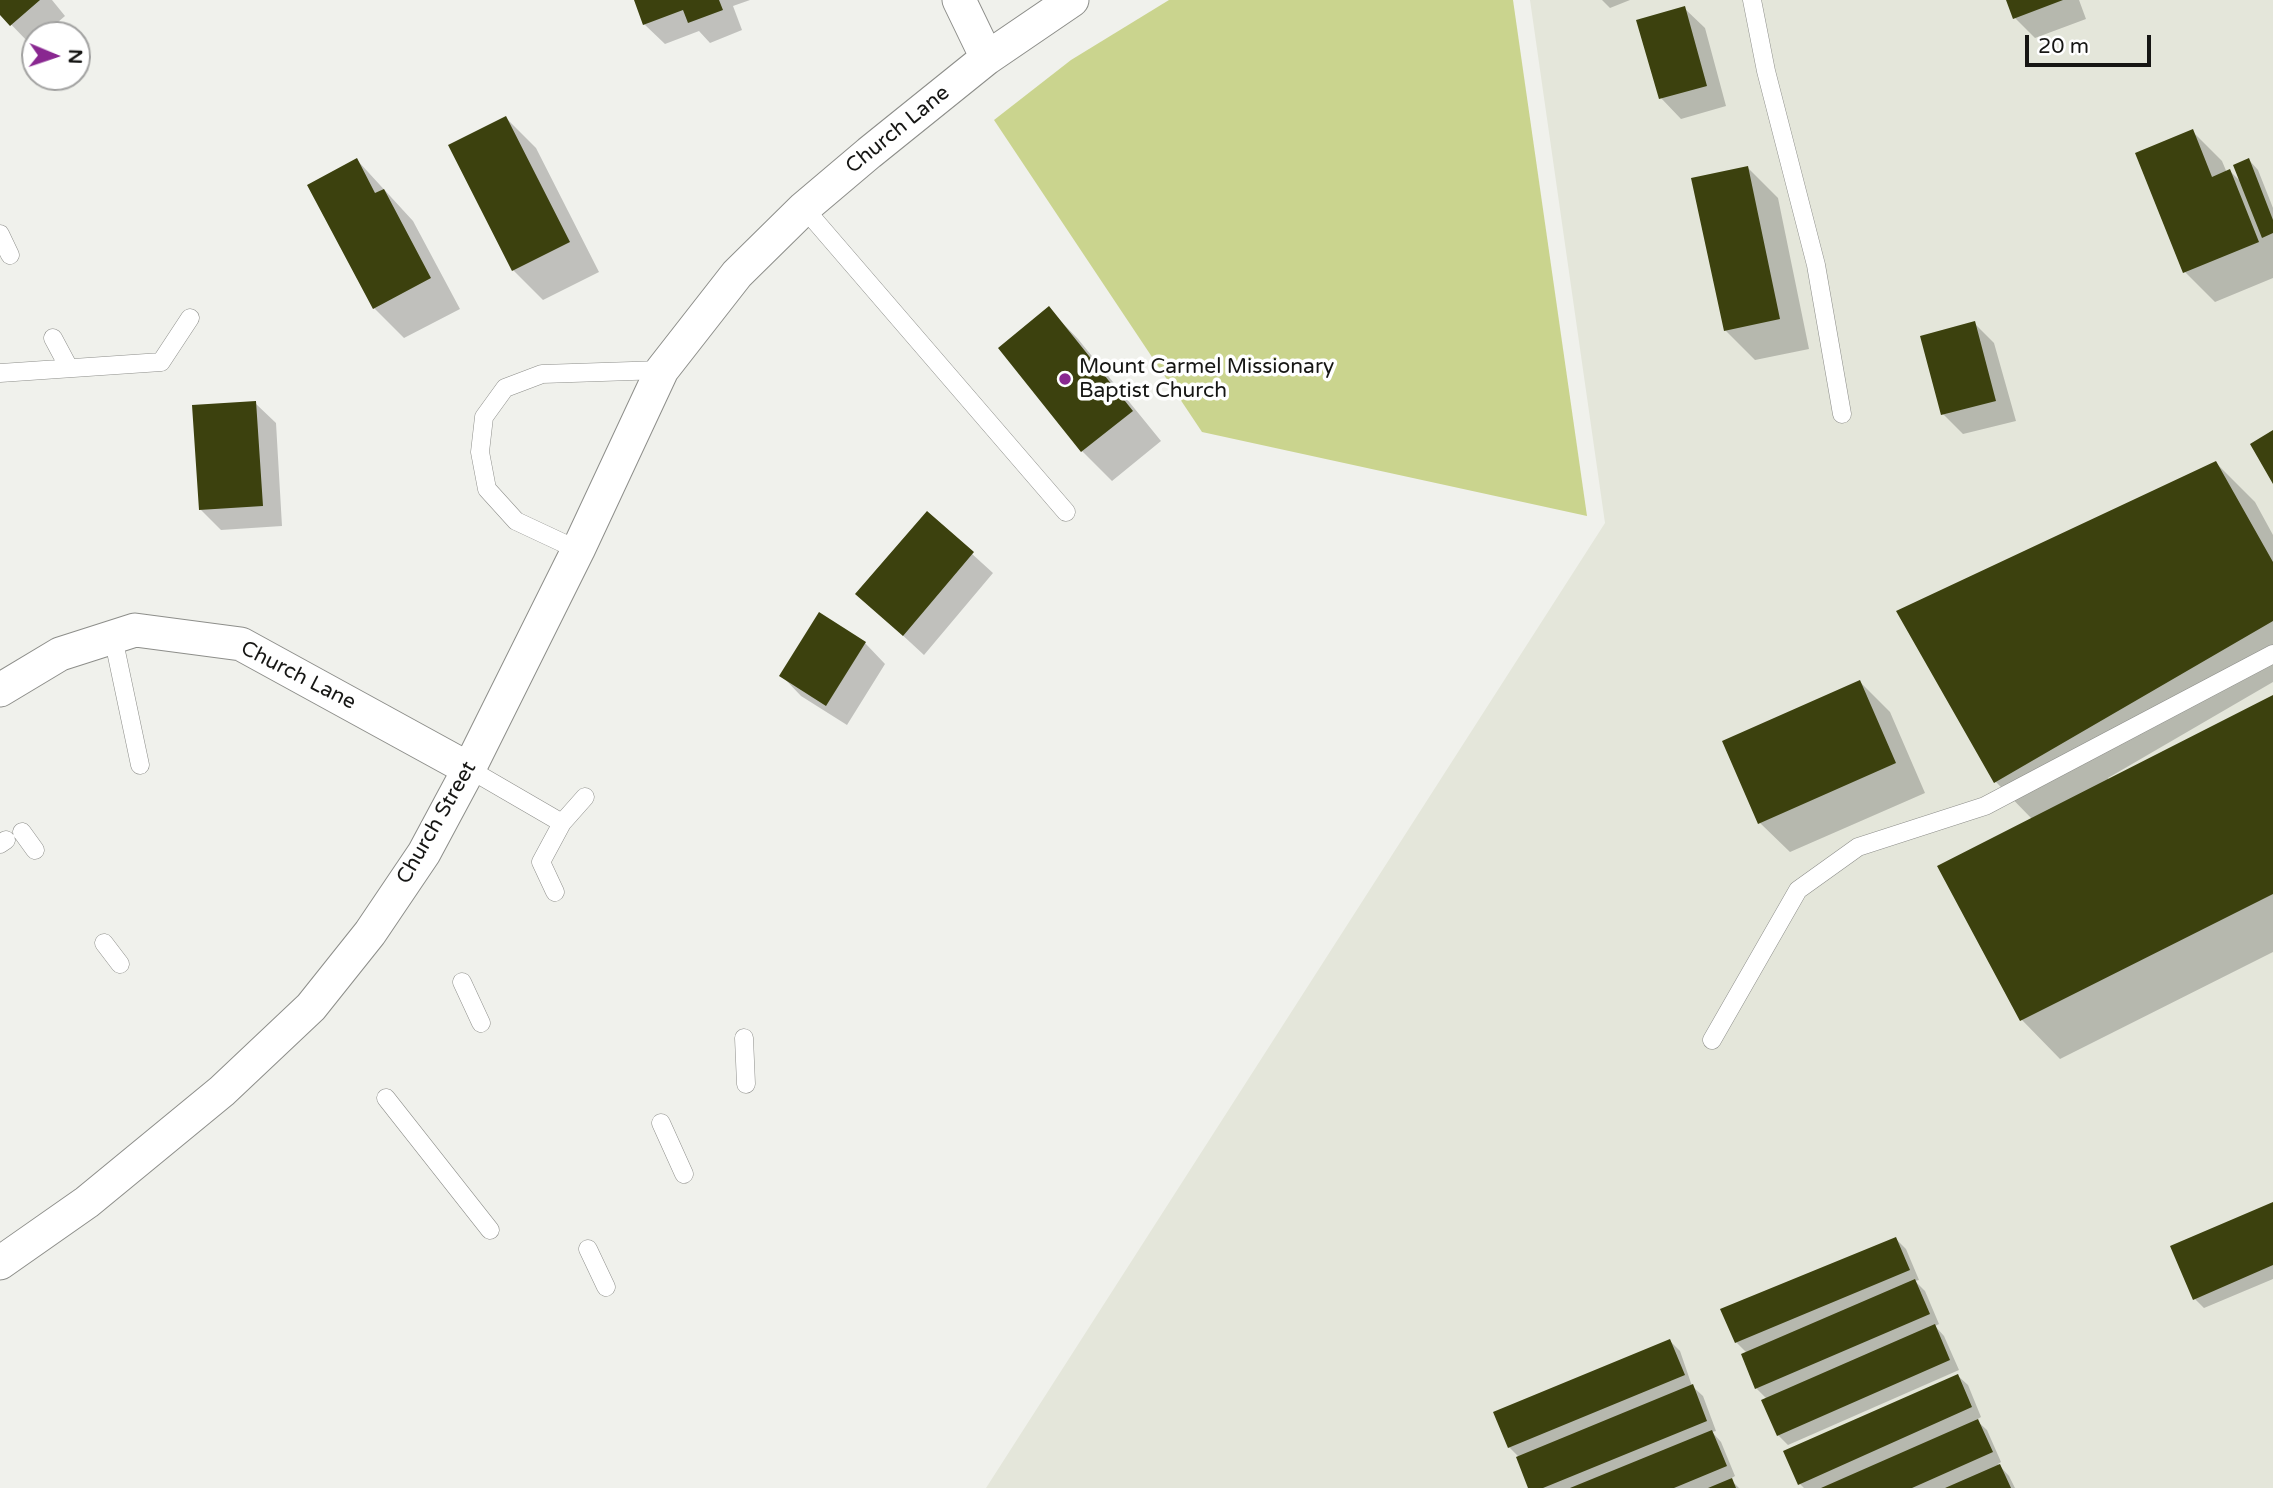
<!DOCTYPE html>
<html>
<head>
<meta charset="utf-8">
<style>
  body { margin:0 }
  #map { position:relative; width:2273px; height:1488px; overflow:hidden; background:#f0f1ec; font-family:"Varela Round",sans-serif }
  canvas { display:block }
  .north { position:absolute; left:21px; top:21px; width:70px; height:70px; box-sizing:border-box; background:#fff; border:2px solid #a2a2a1; border-radius:50%; rotate:92deg; font-size:19px; font-weight:700; line-height:28px; text-align:center; color:#161614 }
  .north::after { content:''; display:block; margin:auto; width:24px; height:32px; background:#892790; clip-path:polygon(50% 0,100% 100%,50% 72%,0 100%) }
  .scale { position:absolute; left:2025px; top:35px; width:126px; height:32px; box-sizing:border-box; border:4px solid #161614; border-top:0; padding-left:9px; font-size:21px; line-height:24px; white-space:nowrap; color:#161614; -webkit-text-stroke:5px #fff; paint-order:stroke }
</style>
</head>
<body>
<div id="map">
<canvas width="2273" height="1488"></canvas>
<div class="north">N</div>
<div class="scale">20 m</div>
</div>
<script>
const g = document.querySelector('canvas').getContext('2d');
g.lineJoin = 'round';
function fillPath(path, color) { g.fillStyle = color; g.fill(path, 'evenodd'); }
const toPath = rows => new Path2D(rows.map(r => 'M' + r).join(''));
function trace(path, color, width, dash) { g.strokeStyle = color; g.lineWidth = width; g.lineCap = dash ? 'butt' : 'round'; g.setLineDash(dash || []); g.stroke(path); }
function write(font, color, halo, rows, align = 'center') {
  g.font = font + ' "Varela Round",sans-serif'; g.lineWidth = 7; g.setLineDash([]); g.textBaseline = 'middle'; g.strokeStyle = halo; g.fillStyle = color; for (const [text, x, y, turn = 0] of rows) {
    g.save(); g.translate(x, y); g.rotate((+turn || 0) * Math.PI / 180); g.textAlign = isNaN(turn) ? turn : align; if (halo) g.strokeText(text, 0, 0); g.fillText(text, 0, 0); g.restore();
  }
}
const built = toPath([
  [1530,0,2273,0,2273,1488,986,1488,1605,523]
]);
const green = toPath([
  [1169,0,1513,0,1587,516,1202,432,994,120,1071,60]
]);
const shadow = toPath([
  [0,0,52,0,65,16,43,35,35,35,35,42,31,45,0,13],
  [636,0,750,0,733,6,742,30,710,43,699,31,665,44,644,24],
  [1602,0,1630,0,1610,8],
  [2008,0,2079,0,2086,19,2035,38,2015,18],
  [1684,8,1705,28,1726,106,1681,119,1661,98],
  [506,118,536,148,599,272,543,300,513,270],
  [2192,131,2222,161,2227,173,2230,171,2242,183,2249,160,2258,170,2273,208,2273,278,2215,302,2185,272],
  [357,160,413,221,460,309,404,338,374,308,309,186],
  [1748,168,1778,198,1809,349,1755,360,1725,330],
  [1049,309,1078,339,1161,441,1112,481,1082,451],
  [1974,323,1994,343,2016,421,1963,434,1943,414],
  [255,403,276,423,282,526,221,530,201,510],
  [2216,463,2255,502,2273,535,2273,682,2108,778,2109,781,2273,697,2273,952,2060,1059,2022,1020,2033,820,1996,782,1898,612],
  [927,513,993,573,924,655,858,594],
  [865,643,885,664,847,725,801,696,781,675],
  [1860,682,1890,712,1925,793,1790,852,1760,823],
  [2273,1204,2273,1279,2204,1308,2195,1299],
  [1896,1239,1906,1249,1919,1280,1915,1281,1925,1291,1939,1324,1935,1326,1944,1336,1959,1370,1788,1445,1778,1435,1767,1399,1756,1388,1747,1353,1736,1342],
  [1670,1341,1680,1351,1692,1386,1703,1396,1716,1431,1712,1432,1721,1442,1735,1476,1730,1479,1739,1488,1530,1488,1519,1457,1509,1447],
  [1958,1376,1968,1385,1981,1417,1976,1420,1987,1430,2001,1462,1998,1464,2009,1476,2015,1488,1804,1488,1800,1484]
]);
const building = toPath([
  [0,0,40,0,10,26,0,15],
  [634,0,719,0,723,10,688,23,683,10,643,25],
  [2006,0,2063,0,2013,19],
  [1685,6,1707,86,1659,99,1636,20],
  [506,116,570,242,512,271,448,145],
  [2193,129,2212,177,2230,169,2259,242,2183,273,2135,153],
  [357,158,375,193,384,189,431,278,373,309,307,185],
  [2249,158,2273,220,2273,233,2262,238,2233,165],
  [1748,166,1780,319,1724,331,1691,178],
  [1049,306,1133,411,1081,452,998,348],
  [1975,321,1996,401,1941,415,1920,336],
  [256,401,263,506,199,510,192,405],
  [2273,430,2273,484,2250,444],
  [2216,461,2273,562,2273,621,1994,783,1896,611],
  [927,511,974,552,903,636,855,594],
  [819,612,866,642,826,706,779,676],
  [1860,680,1896,763,1758,824,1722,741],
  [2273,695,2273,894,2020,1021,1937,866],
  [2273,1202,2273,1265,2193,1300,2170,1246],
  [1896,1237,1910,1270,1735,1343,1720,1309],
  [1915,1279,1930,1314,1755,1389,1741,1354],
  [1935,1324,1950,1360,1777,1436,1761,1400],
  [1670,1339,1685,1375,1508,1448,1493,1412],
  [1958,1374,1972,1407,1798,1485,1783,1451],
  [1693,1384,1707,1421,1543,1488,1528,1488,1516,1457],
  [1978,1419,1993,1452,1912,1488,1821,1488],
  [1712,1430,1727,1466,1674,1488,1570,1488],
  [2000,1464,2011,1488,1945,1488],
  [1732,1478,1736,1488,1708,1488]
]);
const lane = toPath([
  [1752,0,1766,71,1816,265,1842,414],
  [804,208,1066,512],
  [0,234,10,255],
  [53,338,69,368],
  [0,373,161,362,190,318],
  [578,550,516,521,487,489,480,452,484,417,505,388,542,374,662,370],
  [113,637,140,765],
  [469,769,562,823],
  [22,832,35,850],
  [0,844,6,840],
  [555,892,541,862,562,823,585,797],
  [104,943,120,964],
  [462,982,481,1023],
  [744,1038,746,1084],
  [1712,1040,1798,890,1858,847,1985,806,2273,654],
  [386,1098,490,1230],
  [661,1123,684,1174],
  [588,1249,606,1287]
]);
const street = toPath([
  [959,0,987,58],
  [0,690,60,654,135,630,241,644,469,769],
  [0,1263,87,1202,222,1091,311,1007,370,933,424,853,469,769,578,550,662,370,737,274,804,208,869,153,987,58,1072,0]
]);
const markers = [
  [1065,379,7,"#892790"]
];
const streetNames = [
  ["Church Lane",898,130,-39],
  ["Church Lane",298,676,27],
  ["Church Street",437,823,-60]
];
const poiNames = [
  ["Mount Carmel Missionary",1079,367],
  ["Baptist Church",1079,391]
];
fillPath(built, '#e4e6da');
fillPath(green, '#cad48e');
fillPath(shadow, '#0003');
fillPath(building, '#3c410e');
trace(lane, '#8d8e8a', 19);
trace(street, '#8d8e8a', 35);
trace(lane, '#fff', 18);
trace(street, '#fff', 33);
for (const [x, y, r, color] of markers) { const dot = new Path2D(); dot.arc(x, y, r, 0, 2 * Math.PI); g.fillStyle = color; g.fill(dot); trace(dot, '#fff', 2.5); }
write('21px', '#161614', '#fff', streetNames);
write('21px', '#161614', '#fff', poiNames, 'left');
</script>
</body>
</html>
